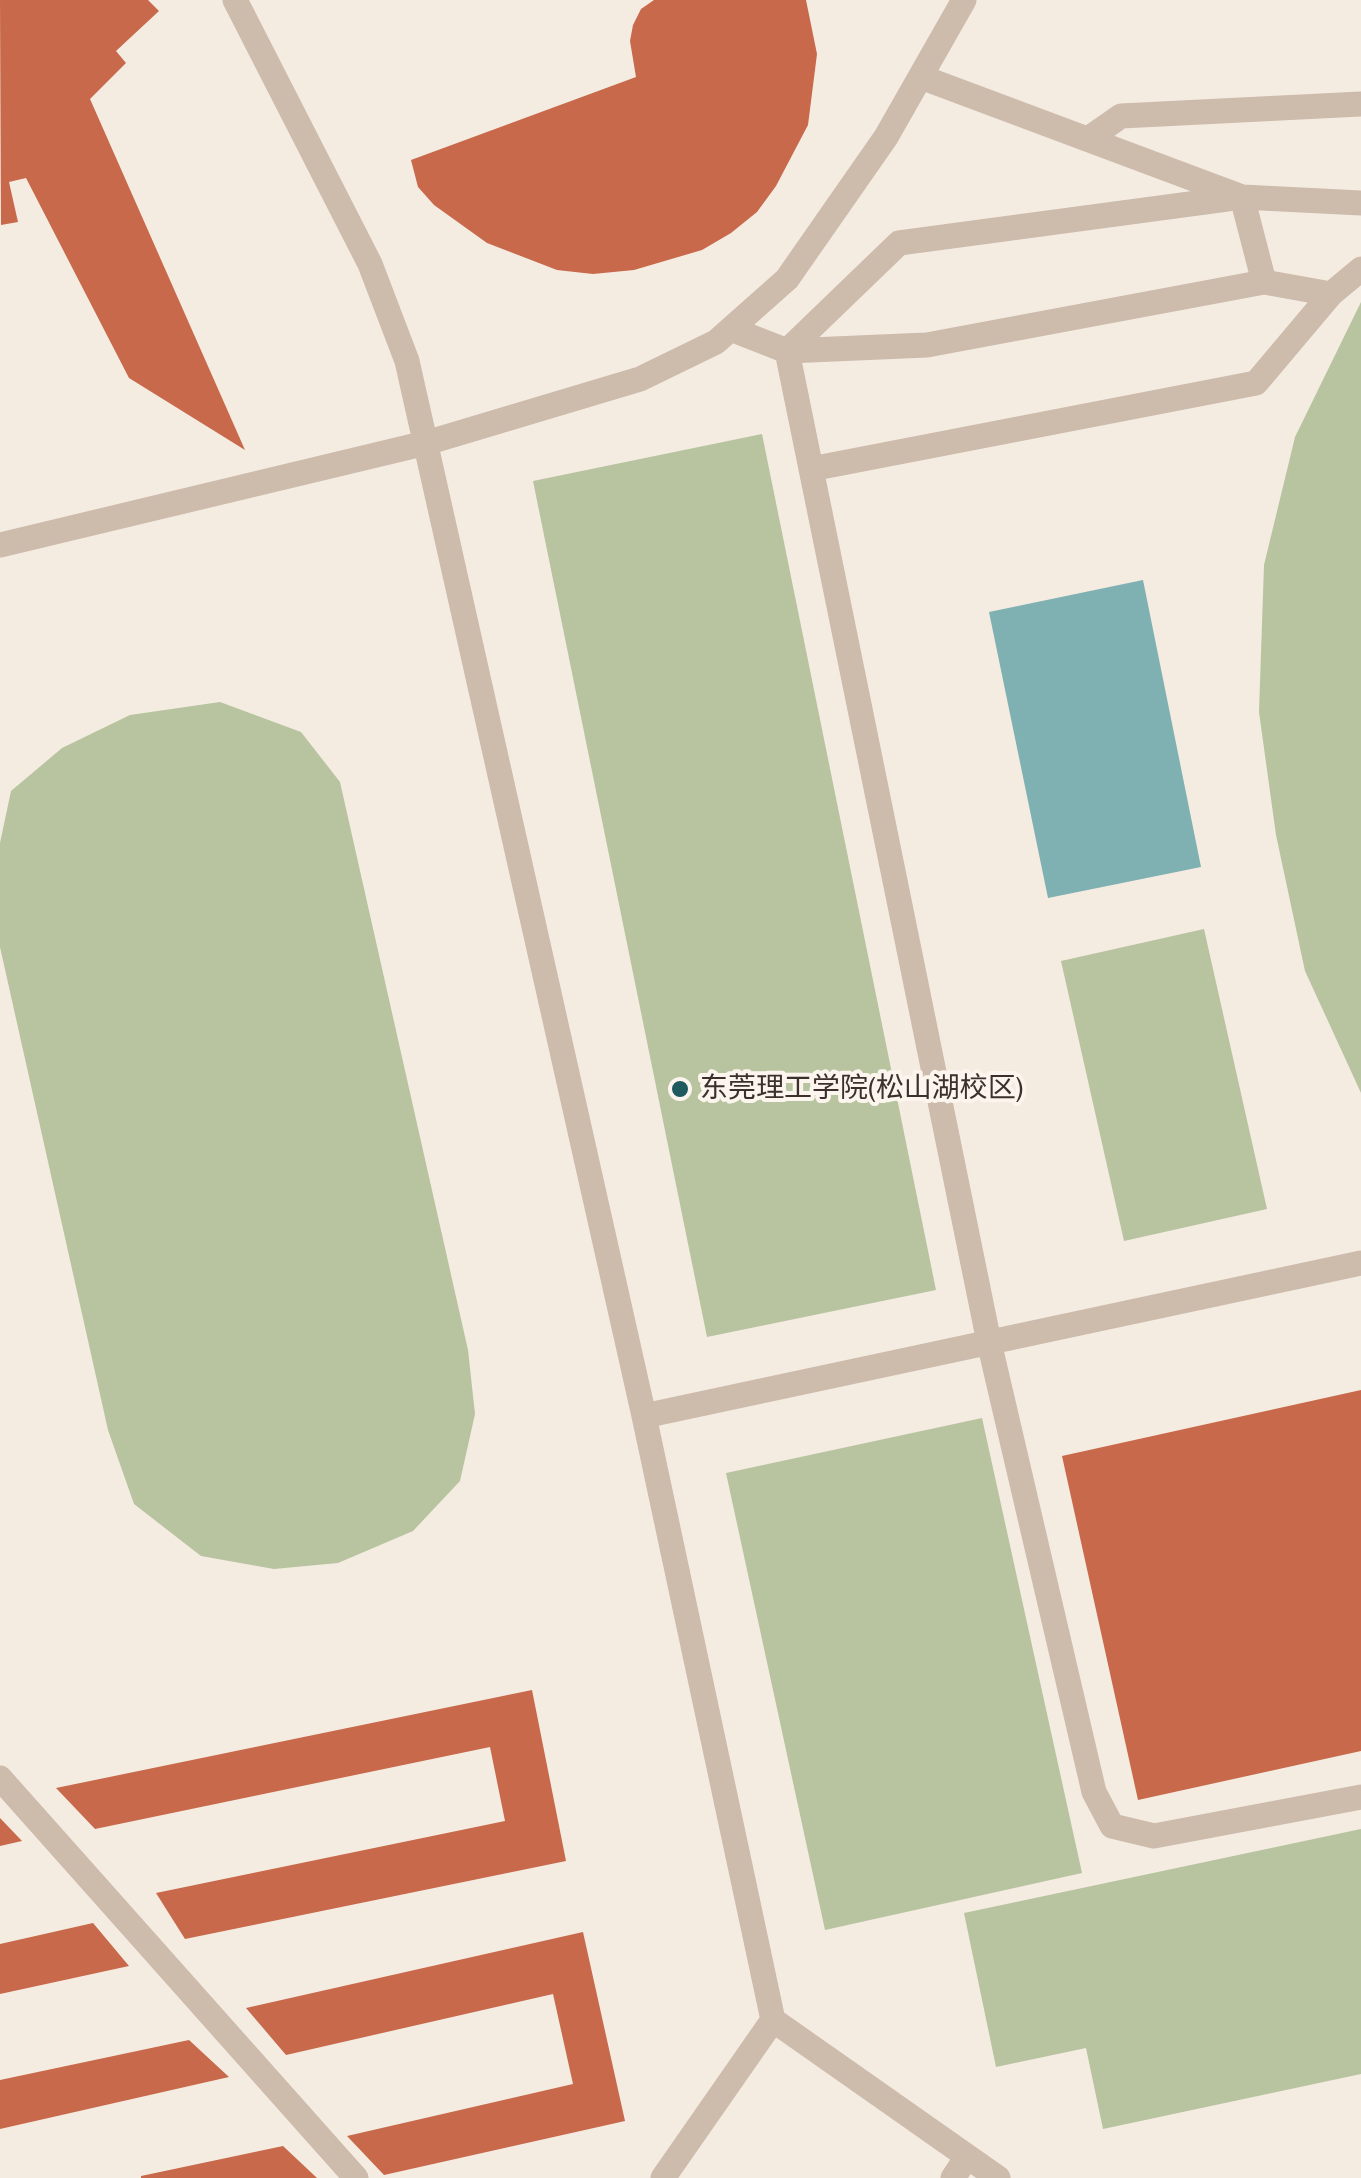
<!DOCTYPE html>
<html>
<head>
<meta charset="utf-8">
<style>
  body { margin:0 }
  canvas { display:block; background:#f4ebe1 }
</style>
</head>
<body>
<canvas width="1361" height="2178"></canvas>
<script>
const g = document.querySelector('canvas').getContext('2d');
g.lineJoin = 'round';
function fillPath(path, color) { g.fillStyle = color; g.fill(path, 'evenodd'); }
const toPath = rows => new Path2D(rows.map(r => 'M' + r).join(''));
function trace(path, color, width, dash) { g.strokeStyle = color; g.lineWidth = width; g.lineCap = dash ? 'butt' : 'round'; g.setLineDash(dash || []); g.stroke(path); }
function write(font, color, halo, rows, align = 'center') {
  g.font = font + ' "Archivo Narrow","Noto Sans SC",sans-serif'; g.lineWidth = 8; g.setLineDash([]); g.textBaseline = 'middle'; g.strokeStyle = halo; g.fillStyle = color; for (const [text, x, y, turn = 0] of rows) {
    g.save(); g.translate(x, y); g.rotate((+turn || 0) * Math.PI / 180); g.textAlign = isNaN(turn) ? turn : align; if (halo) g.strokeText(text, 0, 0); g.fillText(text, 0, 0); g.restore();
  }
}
const green = toPath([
  [1361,302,1361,1093,1305,971,1276,835,1259,712,1264,565,1295,437],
  [762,434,936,1290,707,1337,533,481],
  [220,702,301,732,340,782,468,1350,475,1414,460,1481,413,1531,338,1563,274,1569,201,1556,134,1504,108,1430,0,947,0,843,11,791,62,748,130,715],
  [1204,929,1267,1209,1124,1241,1061,961],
  [982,1418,1082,1873,825,1930,726,1473],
  [1361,1829,1361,2074,1103,2129,1086,2048,996,2067,964,1913]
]);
const water = toPath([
  [1143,580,1201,867,1048,898,989,612]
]);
const building = toPath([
  [0,0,148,0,159,11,116,51,126,63,90,99,245,450,129,378,26,178,9,182,18,222,1,225],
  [654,0,806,0,817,54,808,125,776,186,757,212,731,233,702,250,634,270,593,274,557,270,487,243,434,205,418,187,411,160,636,77,630,41,633,25,641,9],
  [1361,1390,1361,1751,1138,1800,1062,1456],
  [532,1690,566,1861,185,1939,156,1893,505,1821,490,1747,95,1829,56,1788],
  [0,1818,22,1841,0,1846],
  [93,1923,129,1966,0,1994,0,1944],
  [583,1932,625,2121,384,2175,347,2136,573,2084,553,1994,286,2055,246,2008],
  [189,2040,229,2077,0,2129,0,2080],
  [283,2146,317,2178,141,2178,141,2176]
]);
const minor = toPath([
  [235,0,370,264,407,361,644,1416,773,2020,998,2178],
  [921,77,1242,197,1264,282],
  [1088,139,1121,116,1361,104],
  [731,329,787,351,989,1342,1094,1792,1112,1826,1154,1836,1361,1797],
  [787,351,899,243,1242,197,1361,203],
  [787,351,927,345,1264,282,1331,294,1361,269],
  [811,469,1256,383,1331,294],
  [0,545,426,443,640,379,716,342,787,279,886,137,964,0],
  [644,1416,1361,1263],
  [0,1778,356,2178],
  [663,2178,773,2020],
  [953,2178,967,2157]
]);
const markers = [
  [680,1089,10,"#1f5a5e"]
];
const poiNames = [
  ["东莞理工学院(松山湖校区)",700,1089]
];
fillPath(green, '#b8c4a0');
fillPath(water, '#7fb0b2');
fillPath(building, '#c8694b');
trace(minor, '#cdbbac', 25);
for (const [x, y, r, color] of markers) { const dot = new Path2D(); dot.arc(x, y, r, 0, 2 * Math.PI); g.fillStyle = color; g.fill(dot); trace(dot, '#fbf5ee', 4); }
write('28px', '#3b302b', '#fbf5ee', poiNames, 'left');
</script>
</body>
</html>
